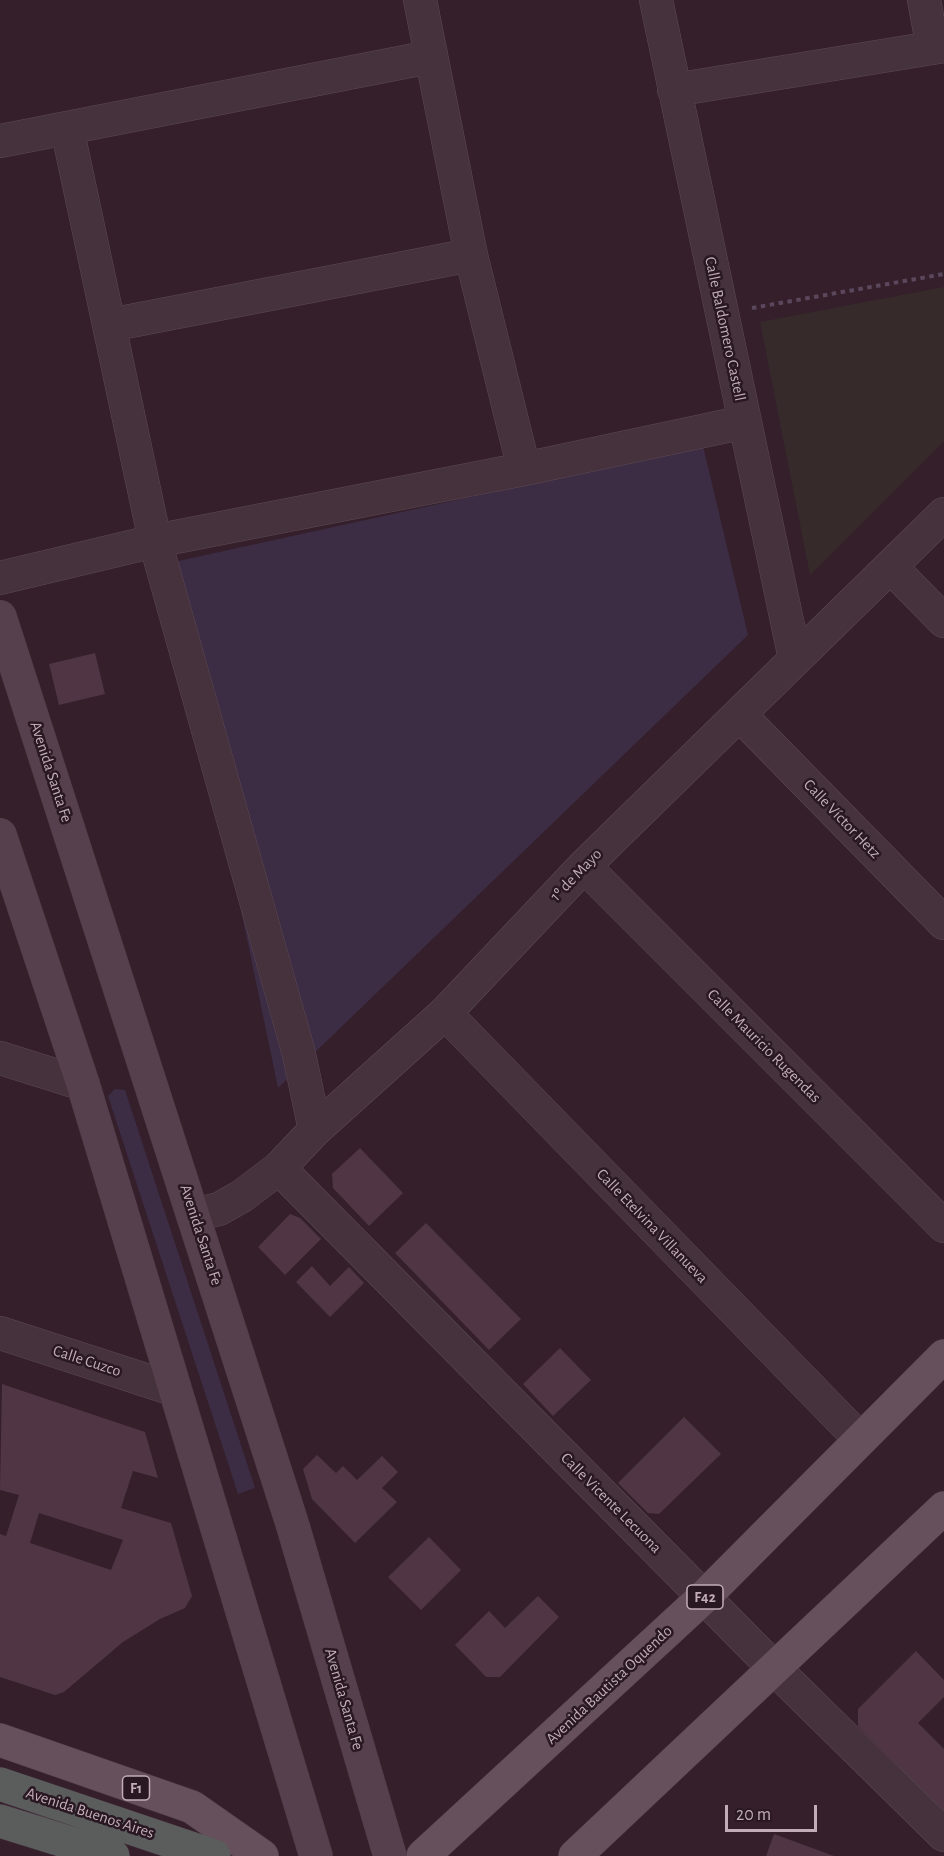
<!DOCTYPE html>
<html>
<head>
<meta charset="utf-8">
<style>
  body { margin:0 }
  #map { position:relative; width:944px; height:1856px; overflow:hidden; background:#341f2b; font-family:"Alegreya Sans",sans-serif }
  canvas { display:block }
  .scale { position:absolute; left:725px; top:1805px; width:92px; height:27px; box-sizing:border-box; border:3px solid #c2acb8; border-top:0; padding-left:8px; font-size:18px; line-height:21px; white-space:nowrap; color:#c2acb8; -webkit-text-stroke:4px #291822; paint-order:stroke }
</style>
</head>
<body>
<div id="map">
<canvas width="944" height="1856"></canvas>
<div class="scale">20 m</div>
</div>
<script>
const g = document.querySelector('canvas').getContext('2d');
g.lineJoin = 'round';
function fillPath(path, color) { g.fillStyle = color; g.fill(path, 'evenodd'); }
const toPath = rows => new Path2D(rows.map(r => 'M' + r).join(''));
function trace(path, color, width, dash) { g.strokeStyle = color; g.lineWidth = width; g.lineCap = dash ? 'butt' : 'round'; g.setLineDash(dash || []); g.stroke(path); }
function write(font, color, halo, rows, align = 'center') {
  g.font = font + ' "Alegreya Sans",sans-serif'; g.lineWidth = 5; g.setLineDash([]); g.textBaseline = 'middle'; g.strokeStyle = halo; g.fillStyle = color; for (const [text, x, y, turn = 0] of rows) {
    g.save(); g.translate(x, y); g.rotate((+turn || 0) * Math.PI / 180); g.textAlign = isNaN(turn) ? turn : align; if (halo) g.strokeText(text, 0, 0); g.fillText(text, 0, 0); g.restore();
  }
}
const medical = toPath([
  [944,287,944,441,810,575,760,322]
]);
const green = toPath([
  [703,446,748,635,278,1088,169,563],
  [115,1089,125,1090,255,1488,238,1494,108,1096]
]);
const building = toPath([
  [95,653,105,694,59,705,49,664],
  [360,1148,403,1193,369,1226,333,1188,332,1174],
  [290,1214,300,1218,321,1239,285,1275,258,1247],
  [426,1223,521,1319,489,1350,395,1253],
  [312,1266,330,1286,349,1267,364,1283,330,1317,296,1282],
  [560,1348,591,1380,553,1416,523,1384],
  [2,1384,145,1432,158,1478,133,1471,121,1508,171,1523,192,1596,185,1608,160,1619,123,1642,64,1692,55,1695,0,1677,0,1534,6,1536,19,1495,0,1490],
  [39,1513,123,1540,111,1570,30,1543],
  [684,1417,721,1454,659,1514,648,1513,618,1483],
  [317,1455,336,1473,343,1466,357,1480,382,1456,398,1472,382,1488,397,1502,355,1543,312,1499,303,1469],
  [429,1537,461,1570,421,1610,388,1577],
  [538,1596,559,1617,500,1677,486,1677,455,1645,489,1611,505,1628],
  [916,1651,944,1680,944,1697,918,1723,944,1749,944,1813,858,1726,858,1709],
  [774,1834,834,1856,766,1856]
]);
const path = toPath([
  [752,308,944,274]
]);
const minor = toPath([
  [420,0,471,255,524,469],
  [656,0,795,659],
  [924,0,933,48],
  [674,90,944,46],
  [67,128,155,541,299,1054,315,1130],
  [0,141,430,57],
  [110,325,471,255],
  [891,567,944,621],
  [0,578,155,541,524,469,745,422],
  [740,715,944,923],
  [584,866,944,1226],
  [445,1013,860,1439],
  [0,1058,83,1084],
  [279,1168,775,1669,944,1835],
  [194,1215,219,1209,242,1196,279,1168,315,1130,445,1013,584,866,944,514],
  [0,1333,173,1389]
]);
const secondary = toPath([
  [0,617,292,1523,390,1856],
  [0,835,83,1084,316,1856]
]);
const primary = toPath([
  [0,1740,192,1807,262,1856],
  [423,1856,704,1597,944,1356],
  [575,1856,944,1508]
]);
const trunk = toPath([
  [0,1784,214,1856],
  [0,1821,113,1856]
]);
const shields = [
  [705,1597,36],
  [136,1788,27]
];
const shieldNames = [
  ["F42",705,1597],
  ["F1",136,1788]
];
const streetNames = [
  ["Calle Baldomero Castell",725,329,78],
  ["Avenida Santa Fe",51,772,72],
  ["Calle Víctor Hetz",842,819,46],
  ["1º de Mayo",576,875,-46],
  ["Calle Mauricio Rugendas",764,1046,45],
  ["Calle Etelvina Villanueva",652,1226,46],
  ["Avenida Santa Fe",201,1235,72],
  ["Calle Cuzco",87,1361,18],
  ["Calle Vicente Lecuona",611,1503,45],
  ["Avenida Bautista Oquendo",609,1685,-43],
  ["Avenida Santa Fe",344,1699,74],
  ["Avenida Buenos Aires",90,1813,18]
];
fillPath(medical, '#362a2a');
fillPath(green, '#3c2c44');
fillPath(building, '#503645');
trace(minor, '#5d4a55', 34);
trace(secondary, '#4e3c46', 34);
trace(primary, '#4e3c46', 34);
trace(trunk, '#4c3a45', 34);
trace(path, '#5a475b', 4, [4.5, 4.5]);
trace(minor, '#45323d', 33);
trace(secondary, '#57404d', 33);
trace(primary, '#65505c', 33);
trace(trunk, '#5a5d5c', 33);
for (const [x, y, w] of shields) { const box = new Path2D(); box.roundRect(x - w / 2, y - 12, w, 24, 4.5); g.fillStyle = '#291822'; g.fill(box); trace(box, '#c2acb8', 1.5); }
write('bold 15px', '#c2acb8', null, shieldNames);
write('16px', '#c2acb8', '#291822', streetNames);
</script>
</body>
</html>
